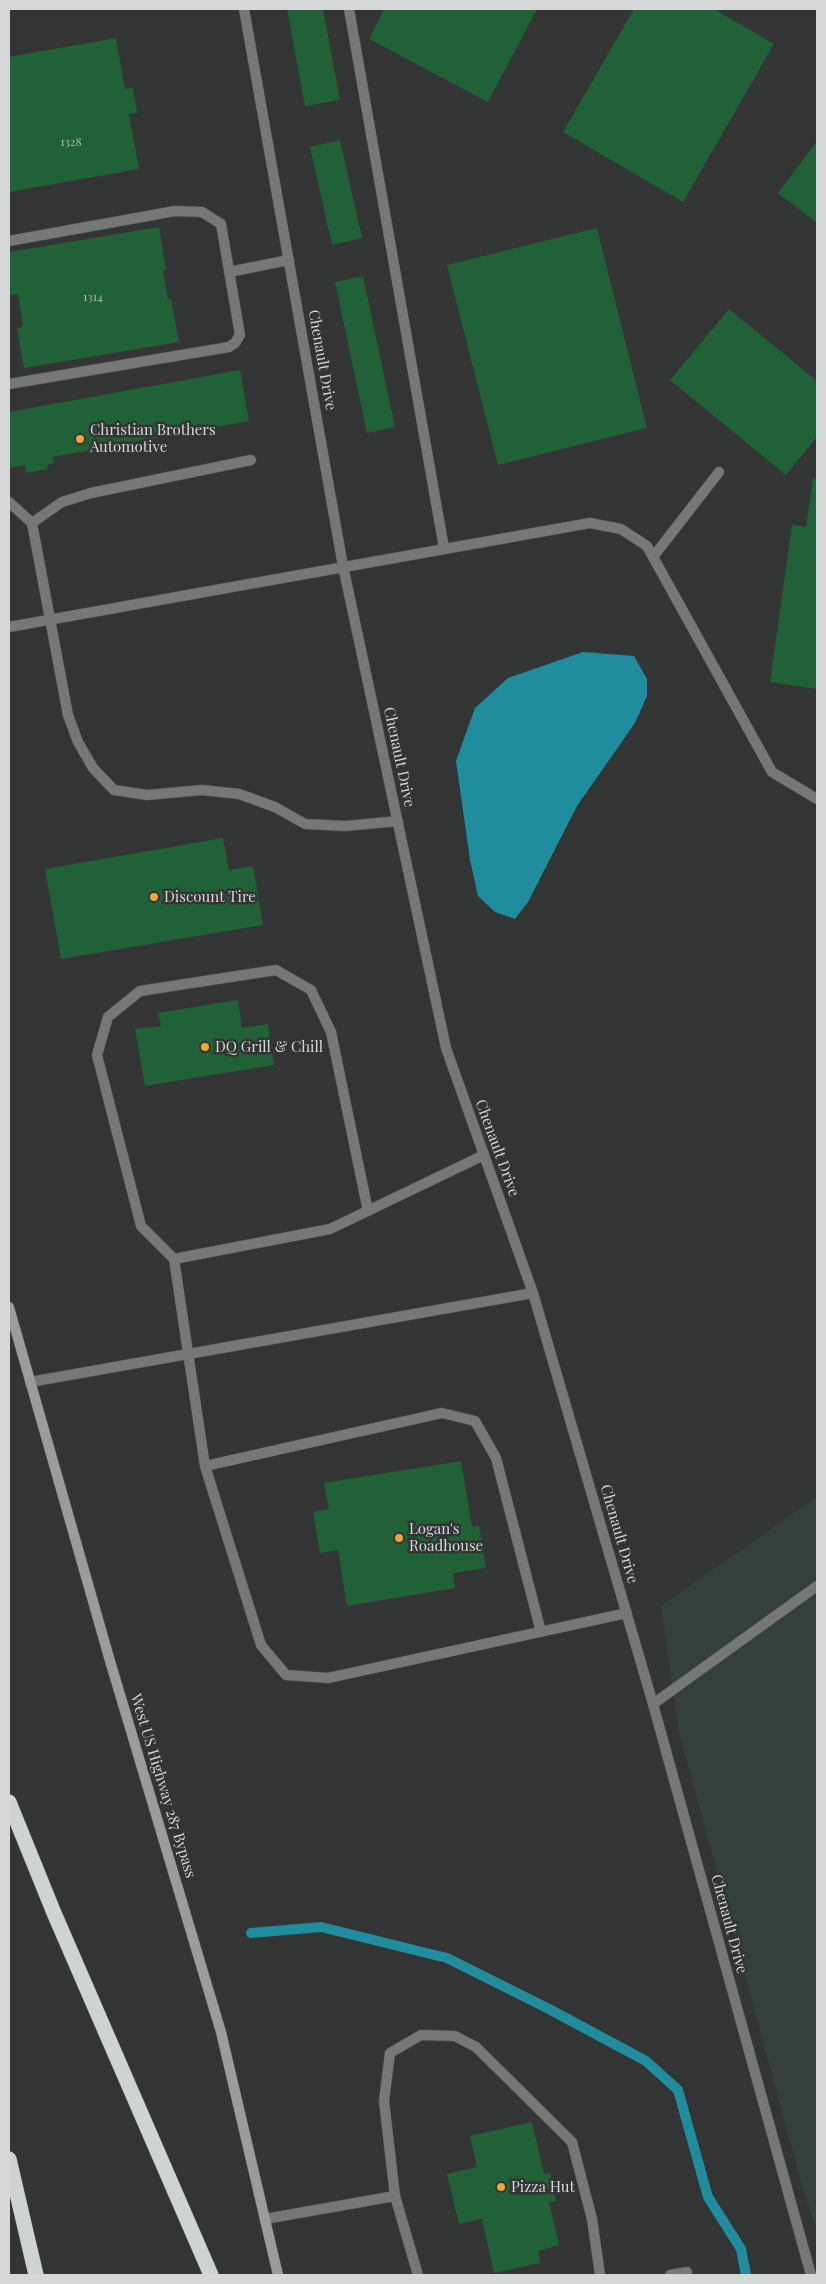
<!DOCTYPE html>
<html>
<head>
<meta charset="utf-8">
<style>
  body { margin:0 }
  #map { position:relative; width:826px; height:2284px; overflow:hidden; background:#323534; font-family:"Playfair Display",serif }
  canvas { display:block }
  .frame { position:absolute; inset:0; border:10px solid #d6d8d7; pointer-events:none }
</style>
</head>
<body>
<div id="map">
<canvas width="826" height="2284"></canvas>
<div class="frame"></div>
</div>
<script>
const g = document.querySelector('canvas').getContext('2d');
g.lineJoin = 'round';
function fillPath(path, color) { g.fillStyle = color; g.fill(path, 'evenodd'); }
const toPath = rows => new Path2D(rows.map(r => 'M' + r).join(''));
function trace(path, color, width, dash) { g.strokeStyle = color; g.lineWidth = width; g.lineCap = dash ? 'butt' : 'round'; g.setLineDash(dash || []); g.stroke(path); }
function write(font, color, halo, rows, align = 'center') {
  g.font = font + ' "Playfair Display",serif'; g.lineWidth = 5; g.setLineDash([]); g.textBaseline = 'middle'; g.strokeStyle = halo; g.fillStyle = color; for (const [text, x, y, turn = 0] of rows) {
    g.save(); g.translate(x, y); g.rotate((+turn || 0) * Math.PI / 180); g.textAlign = isNaN(turn) ? turn : align; if (halo) g.strokeText(text, 0, 0); g.fillText(text, 0, 0); g.restore();
  }
}
const built = toPath([
  [817,1497,817,2230,804,2193,679,1732,661,1606]
]);
const water = toPath([
  [583,652,634,656,647,679,647,696,635,723,577,806,528,902,515,919,495,912,478,896,470,860,456,761,475,708,508,678]
]);
const stream = toPath([
  [251,1933,321,1927,447,1958,549,2009,646,2061,678,2090,708,2197,741,2249,746,2275]
]);
const building = toPath([
  [287,9,323,9,340,100,305,106],
  [384,9,537,9,488,102,369,39],
  [634,9,714,9,774,44,683,202,563,132],
  [116,38,125,89,133,88,137,113,129,114,139,169,9,192,9,57],
  [340,140,362,238,332,245,310,147],
  [817,141,817,223,778,193],
  [159,227,166,270,163,271,168,300,171,299,179,342,24,368,17,328,23,327,18,294,10,295,9,286,9,252],
  [597,228,647,428,498,465,447,265],
  [363,276,395,427,367,433,335,282],
  [729,309,817,381,817,437,786,475,670,380],
  [240,370,249,421,53,457,54,463,47,465,48,469,26,473,25,465,9,468,9,412],
  [813,478,817,479,817,689,770,682,792,525,806,527],
  [223,838,229,870,253,866,263,925,61,959,45,869],
  [238,1000,242,1028,268,1024,274,1065,145,1086,135,1029,161,1026,158,1013],
  [461,1461,472,1527,479,1526,486,1568,453,1573,455,1588,347,1606,338,1550,320,1553,313,1512,329,1509,324,1483],
  [532,2122,544,2174,550,2173,556,2201,549,2202,559,2245,538,2251,540,2263,494,2273,482,2219,459,2224,447,2174,477,2167,470,2136]
]);
const service = toPath([
  [9,241,175,211,202,212,221,224,240,335,235,343,229,347,9,384],
  [229,272,289,260],
  [9,502,32,523,68,715,78,742,93,768,114,790,147,795,202,790,239,794,275,807,305,824,346,826,398,821],
  [32,523,62,502,91,493,251,460],
  [653,557,719,472],
  [368,1211,331,1032,311,990,276,970,140,991,108,1017,97,1055,141,1226,174,1259,330,1229,484,1155],
  [174,1259,205,1466,261,1645,286,1675,328,1678,627,1613],
  [30,1382,533,1293],
  [205,1466,442,1413,475,1421,496,1458,541,1632],
  [653,1704,817,1586],
  [395,2196,384,2101,390,2053,421,2035,455,2036,476,2047,572,2142,592,2219,600,2275],
  [265,2219,395,2196,418,2275],
  [670,2275,687,2272]
]);
const minor = toPath([
  [244,9,343,566,446,1048,533,1293,653,1704,811,2275],
  [349,9,444,548],
  [9,627,590,523,621,529,647,546,772,772,817,799]
]);
const secondary = toPath([
  [9,1307,110,1661,221,2032,278,2275]
]);
const motorway = toPath([
  [9,1802,54,1913,211,2275],
  [9,2159,36,2275]
]);
const markers = [
  [80,439,5,"#efa73d"],
  [154,897,5,"#efa73d"],
  [205,1047,5,"#efa73d"],
  [399,1538,5,"#efa73d"],
  [501,2187,5,"#efa73d"]
];
const numberNames = [
  ["1328",71,142],
  ["1314",93,297]
];
const streetNames = [
  ["Chenault Drive",322,360,80],
  ["Chenault Drive",399,757,78],
  ["Chenault Drive",497,1148,70],
  ["Chenault Drive",619,1534,74],
  ["West US Highway 287 Bypass",163,1786,73],
  ["Chenault Drive",729,1924,75]
];
const poiNames = [
  ["Christian Brothers",90,430],
  ["Automotive",90,447],
  ["Discount Tire",164,897],
  ["DQ Grill & Chill",215,1047],
  ["Logan's",409,1529],
  ["Roadhouse",409,1546],
  ["Pizza Hut",511,2187]
];
fillPath(built, '#353f3c');
fillPath(water, '#208d9f');
trace(stream, '#208d9f', 10);
fillPath(building, '#206137');
trace(service, '#505251', 11);
trace(minor, '#505251', 11);
trace(secondary, '#505251', 11);
trace(motorway, '#505251', 16);
trace(service, '#767777', 10);
trace(minor, '#767777', 10);
trace(secondary, '#9a9d9c', 10);
trace(motorway, '#d0d3d3', 15);
for (const [x, y, r, color] of markers) { const dot = new Path2D(); dot.arc(x, y, r, 0, 2 * Math.PI); g.fillStyle = color; g.fill(dot); trace(dot, '#323534', 2); }
write('12px', '#a8baaf', null, numberNames);
write('15px', '#d6d8d7', '#323534', streetNames);
write('15px', '#d6d8d7', '#323534', poiNames, 'left');
</script>
</body>
</html>
